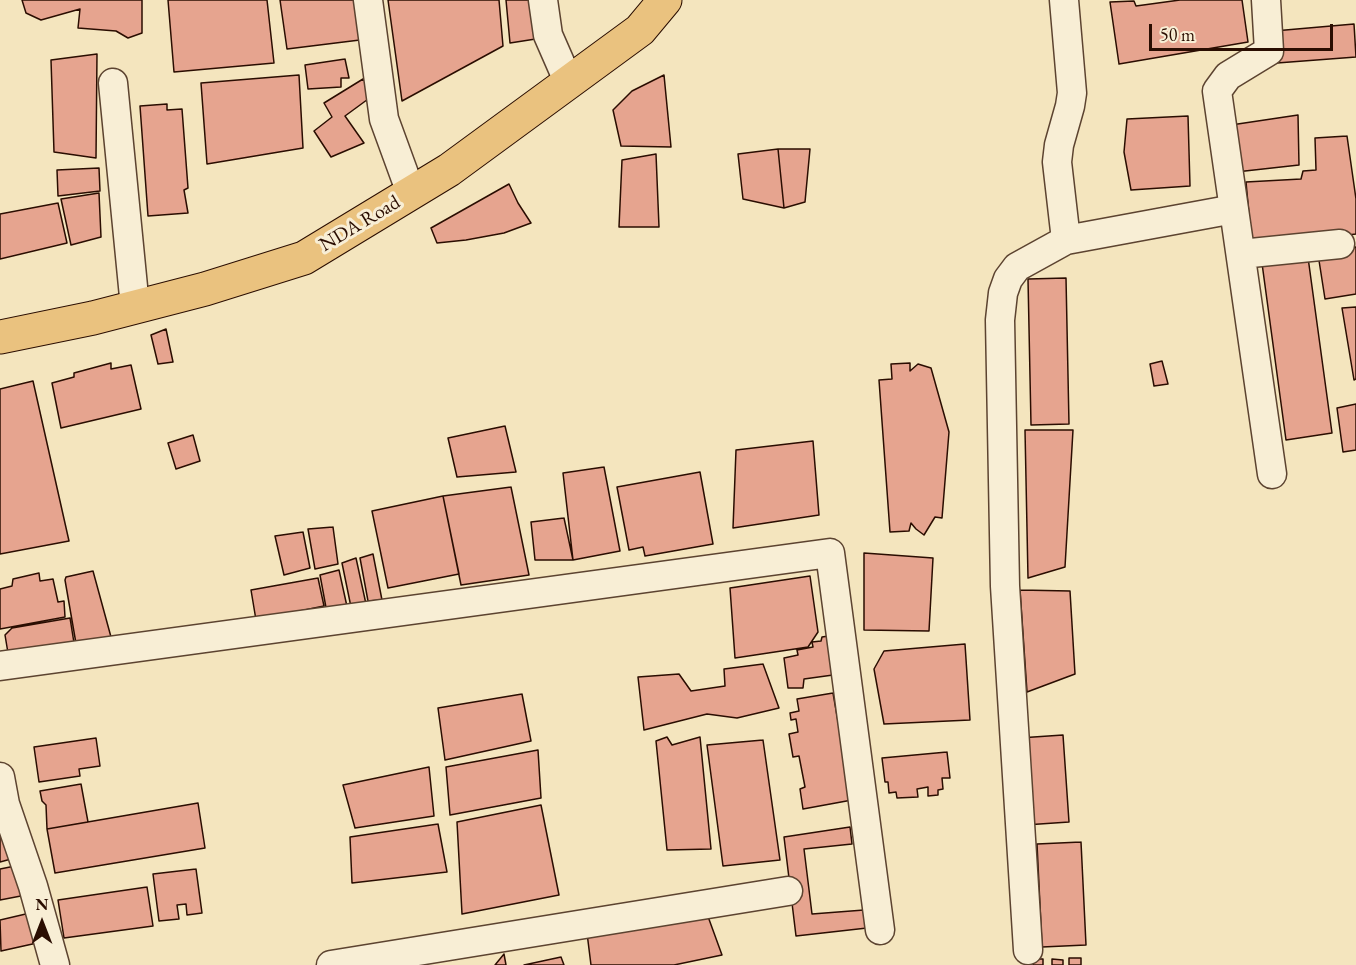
<!DOCTYPE html>
<html>
<head>
<meta charset="utf-8">
<style>
  body { margin:0 }
  #map { position:relative; width:1356px; height:965px; overflow:hidden; background:#f4e5be; font-family:"EB Garamond",serif }
  canvas { display:block }
  .north { position:absolute; left:12px; top:893px; width:60px; height:60px; -webkit-text-stroke:4px #f8eed5; paint-order:stroke; rotate:0deg; font-size:16px; font-weight:700; line-height:24px; text-align:center; color:#2a0d01 }
  .north::after { content:''; display:block; margin:auto; width:21px; height:27px; background:#2a0d01; clip-path:polygon(50% 0,100% 100%,50% 72%,0 100%) }
  .scale { position:absolute; left:1149px; top:24px; width:184px; height:27px; box-sizing:border-box; border:3px solid #2a0d01; border-top:0; padding-left:8px; font-size:18px; line-height:21px; white-space:nowrap; color:#2a0d01; -webkit-text-stroke:4px #f8eed5; paint-order:stroke }
</style>
</head>
<body>
<div id="map">
<canvas width="1356" height="965"></canvas>
<div class="north">N</div>
<div class="scale">50 m</div>
</div>
<script>
const g = document.querySelector('canvas').getContext('2d');
g.lineJoin = 'round';
function fillPath(path, color) { g.fillStyle = color; g.fill(path, 'evenodd'); }
const toPath = rows => new Path2D(rows.map(r => 'M' + r).join(''));
function trace(path, color, width, dash) { g.strokeStyle = color; g.lineWidth = width; g.lineCap = dash ? 'butt' : 'round'; g.setLineDash(dash || []); g.stroke(path); }
function write(font, color, halo, rows, align = 'center') {
  g.font = font + ' "EB Garamond",serif'; g.lineWidth = 6; g.setLineDash([]); g.textBaseline = 'middle'; g.strokeStyle = halo; g.fillStyle = color; for (const [text, x, y, turn = 0] of rows) {
    g.save(); g.translate(x, y); g.rotate((+turn || 0) * Math.PI / 180); g.textAlign = isNaN(turn) ? turn : align; if (halo) g.strokeText(text, 0, 0); g.fillText(text, 0, 0); g.restore();
  }
}
const building = toPath([
  [22,0,142,0,142,33,128,38,116,31,78,28,80,9,41,20,26,13,22,0],
  [168,0,267,0,274,63,174,72,168,0],
  [280,0,364,0,368,39,287,49,280,0],
  [388,0,499,0,503,46,402,101,388,0],
  [506,0,538,0,542,38,510,43,506,0],
  [1180,0,1242,0,1248,42,1119,64,1110,2,1134,1,1136,6,1180,0],
  [1354,24,1356,57,1277,63,1274,31,1354,24],
  [97,54,96,158,54,152,51,60,97,54],
  [345,59,349,78,341,78,341,87,308,89,305,65,345,59],
  [299,75,303,148,207,164,201,83,299,75],
  [664,75,671,147,621,146,613,110,632,91,664,75],
  [363,79,375,94,345,116,364,143,331,157,314,131,332,117,324,103,363,79],
  [167,104,167,110,182,109,188,188,184,190,188,213,148,216,140,106,167,104],
  [1298,115,1299,165,1236,172,1231,125,1298,115],
  [1188,116,1190,186,1131,190,1124,152,1127,119,1188,116],
  [1347,136,1356,199,1356,234,1252,247,1246,182,1301,179,1303,171,1316,170,1315,138,1347,136],
  [778,149,810,149,805,202,784,208,778,149],
  [778,149,784,208,743,199,738,154,778,149],
  [656,154,659,227,619,227,622,160,656,154],
  [99,168,100,191,58,196,57,170,99,168],
  [509,184,518,203,531,223,504,233,466,240,437,243,431,228,509,184],
  [99,193,101,237,71,245,61,199,99,193],
  [58,203,67,243,0,259,0,214,58,203],
  [1356,247,1356,294,1325,299,1318,254,1356,247],
  [1307,250,1332,433,1286,440,1261,256,1307,250],
  [1066,278,1069,424,1031,425,1028,279,1066,278],
  [1356,307,1356,379,1354,380,1342,308,1356,307],
  [166,329,173,362,158,364,151,335,166,329],
  [1162,361,1168,384,1154,386,1150,364,1162,361],
  [111,363,111,369,131,365,141,409,61,428,52,383,74,377,74,373,111,363],
  [910,363,910,371,918,364,931,368,949,432,942,518,935,517,924,535,916,529,911,523,909,531,890,532,879,380,892,379,891,364,910,363],
  [33,381,69,541,0,554,0,389,33,381],
  [1356,404,1356,450,1343,452,1337,408,1356,404],
  [505,426,516,472,457,477,448,438,505,426],
  [1025,430,1073,430,1065,567,1028,578,1025,430],
  [193,435,200,461,176,469,168,443,193,435],
  [813,441,819,515,733,528,736,450,813,441],
  [604,467,620,551,573,560,563,473,604,467],
  [700,472,713,544,645,556,643,547,629,550,617,487,700,472],
  [511,487,529,575,461,585,443,496,511,487],
  [443,496,459,574,388,588,372,511,443,496],
  [564,518,573,560,535,560,531,522,564,518],
  [333,527,338,564,315,569,308,529,333,527],
  [303,532,310,568,284,575,275,536,303,532],
  [864,553,933,558,929,631,864,630,864,553],
  [373,554,382,600,368,601,360,558,373,554],
  [356,558,366,604,351,607,342,563,356,558],
  [339,570,348,611,327,613,320,575,339,570],
  [93,571,114,648,78,655,65,580,66,577,93,571],
  [39,573,40,581,53,579,58,602,64,601,65,617,0,629,0,589,12,586,13,579,39,573],
  [810,576,818,632,808,647,735,658,730,588,810,576],
  [318,578,324,606,256,620,251,590,318,578],
  [1020,590,1070,591,1075,674,1027,692,1020,590],
  [70,618,75,649,8,653,5,635,12,628,70,618],
  [835,635,833,675,804,679,803,688,788,688,784,658,798,655,797,650,813,647,812,642,821,641,822,637,835,635],
  [965,644,970,720,884,724,874,669,884,651,965,644],
  [763,664,779,708,737,718,707,714,644,730,638,677,679,674,691,691,725,686,724,669,763,664],
  [833,693,852,800,803,809,800,789,805,787,799,756,793,757,789,734,798,732,796,719,791,720,790,713,799,711,797,699,833,693],
  [522,694,531,741,445,760,438,708,522,694],
  [1063,735,1069,822,1025,825,1019,738,1063,735],
  [667,737,672,745,700,737,711,849,667,850,656,741,667,737],
  [96,738,100,766,79,769,80,776,39,782,34,747,96,738],
  [763,740,780,860,723,866,707,745,763,740],
  [538,750,541,798,450,815,446,767,538,750],
  [947,752,950,778,942,778,943,789,938,790,938,795,928,796,928,787,917,789,918,797,897,798,896,792,889,793,888,782,885,782,882,758,947,752],
  [429,767,434,816,355,828,343,785,429,767],
  [81,784,88,822,47,829,46,805,42,801,40,791,81,784],
  [198,803,205,848,55,873,47,829,198,803],
  [541,805,559,895,462,914,457,822,541,805],
  [0,823,11,859,0,862,0,823],
  [438,824,447,872,352,883,350,837,438,824],
  [850,827,852,844,804,849,812,914,864,910,867,928,796,936,784,837,850,827],
  [1081,842,1086,945,1042,947,1037,844,1081,842],
  [20,865,26,895,0,900,0,869,20,865],
  [196,869,202,913,187,915,186,904,177,905,179,919,159,921,153,874,196,869],
  [147,887,153,926,64,938,58,900,147,887],
  [706,911,722,955,674,965,591,965,587,933,706,911],
  [30,913,37,943,1,951,0,920,30,913],
  [504,954,506,965,495,965,504,954],
  [561,957,564,965,524,965,561,957],
  [1069,958,1081,958,1081,965,1069,965,1069,958],
  [1033,959,1043,959,1043,965,1033,965,1033,959],
  [1052,959,1063,960,1063,965,1052,965,1052,959]
]);
const minor = toPath([
  [368,0,384,119,411,193],
  [543,0,548,35,569,83],
  [1064,0,1072,93,1070,106,1059,145,1057,162,1066,240],
  [1266,0,1269,51,1228,76,1217,91,1272,474],
  [113,83,135,307],
  [1241,254,1340,244],
  [0,666,830,553,880,930],
  [0,777,5,804,33,886,55,965],
  [1028,950,1005,586,1000,320,1003,293,1008,279,1017,267,1066,240,1234,209],
  [331,965,788,891]
]);
const major = toPath([
  [0,337,93,318,205,289,304,258,449,170,640,30,665,0]
]);
const streetNames = [
  ["NDA Road",360,224,-31]
];
fillPath(building, '#e6a48f');
trace(building, '#2a0d01', 1.5);
trace(minor, '#5c4330', 31);
trace(major, '#2a0d01', 35);
trace(minor, '#f8eed5', 28);
trace(major, '#eac27f', 33);
write('20px', '#2a0d01', '#f8eed5', streetNames);
</script>
</body>
</html>
